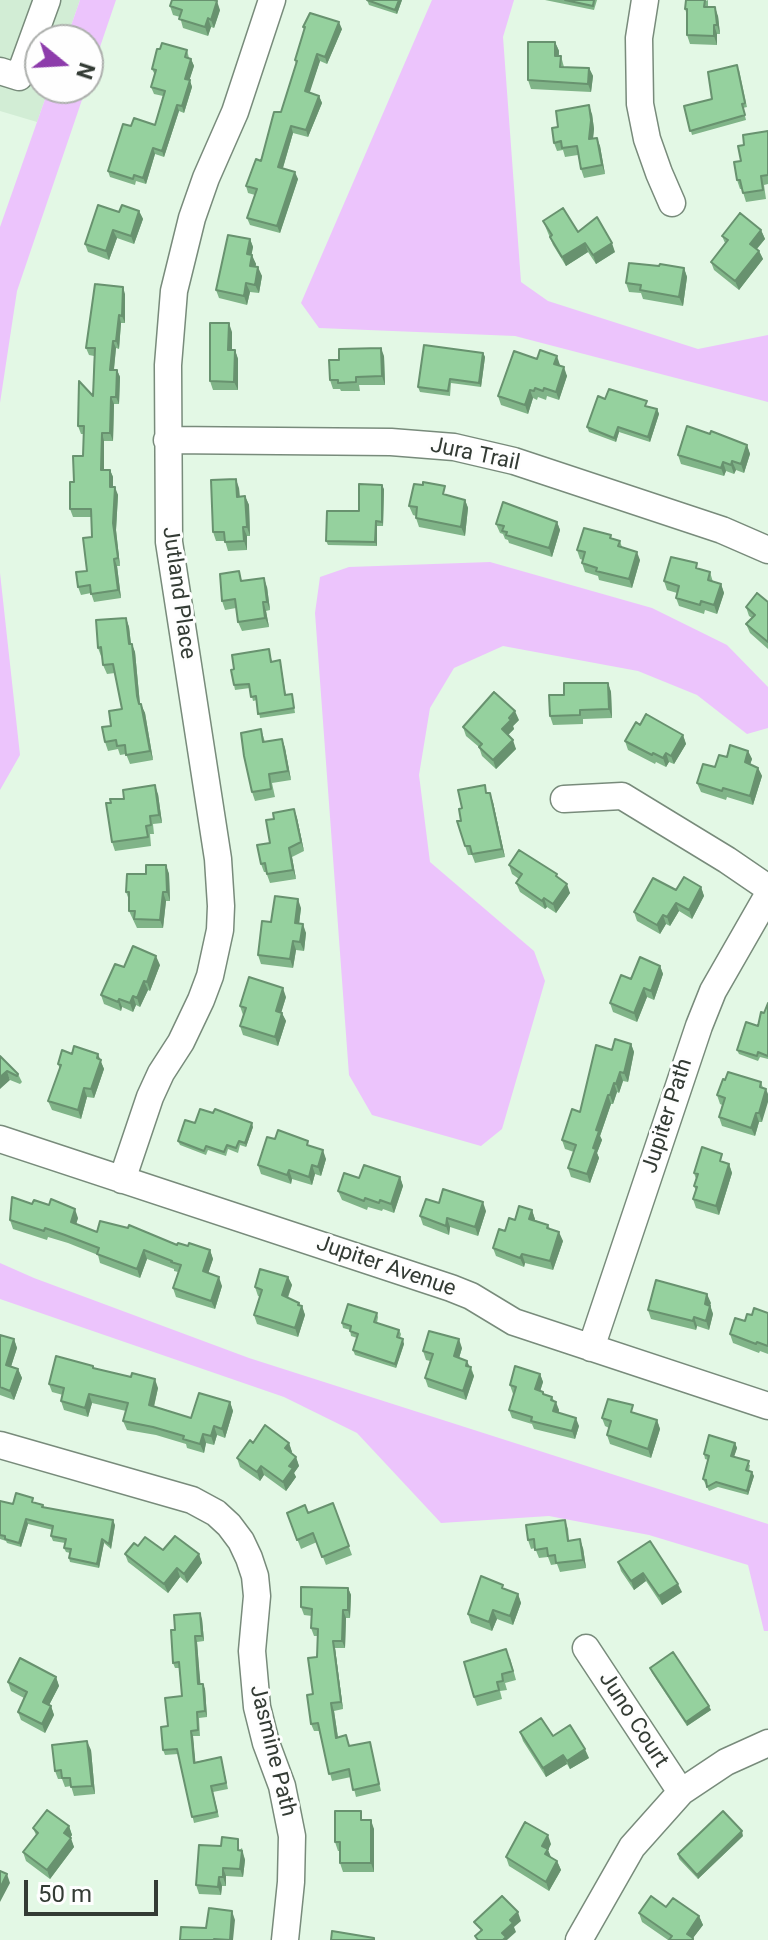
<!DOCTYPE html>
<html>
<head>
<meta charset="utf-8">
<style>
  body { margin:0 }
  #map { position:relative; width:768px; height:1940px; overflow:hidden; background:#e3f8e5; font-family:Roboto,sans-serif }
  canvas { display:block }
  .north { position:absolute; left:24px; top:24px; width:80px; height:80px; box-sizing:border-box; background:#fefefe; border:2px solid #adb0ad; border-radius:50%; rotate:108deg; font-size:22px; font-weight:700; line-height:32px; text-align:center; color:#333b34 }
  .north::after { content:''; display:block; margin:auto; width:28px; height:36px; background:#8d3cab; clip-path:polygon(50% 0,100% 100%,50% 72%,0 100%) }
  .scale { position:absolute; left:24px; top:1880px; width:134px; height:36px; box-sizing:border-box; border:4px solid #333b34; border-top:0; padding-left:10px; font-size:24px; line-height:28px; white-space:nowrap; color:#333b34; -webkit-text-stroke:6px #fefefe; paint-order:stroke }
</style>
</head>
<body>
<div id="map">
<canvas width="768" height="1940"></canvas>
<div class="north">N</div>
<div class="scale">50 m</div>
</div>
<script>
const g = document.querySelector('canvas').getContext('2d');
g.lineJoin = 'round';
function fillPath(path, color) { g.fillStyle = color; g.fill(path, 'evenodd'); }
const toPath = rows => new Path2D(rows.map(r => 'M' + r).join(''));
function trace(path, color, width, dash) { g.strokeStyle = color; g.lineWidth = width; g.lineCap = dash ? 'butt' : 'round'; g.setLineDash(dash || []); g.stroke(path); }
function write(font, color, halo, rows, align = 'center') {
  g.font = font + ' Roboto,sans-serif'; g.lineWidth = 6; g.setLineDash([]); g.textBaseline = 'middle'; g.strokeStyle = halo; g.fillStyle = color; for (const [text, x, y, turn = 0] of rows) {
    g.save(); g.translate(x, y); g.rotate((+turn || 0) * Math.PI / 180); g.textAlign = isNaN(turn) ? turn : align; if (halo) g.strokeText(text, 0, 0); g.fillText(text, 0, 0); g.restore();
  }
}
const built = toPath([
  [0,0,80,0,66,40,40,40,40,88,49,88,37,122,0,111]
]);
const green = toPath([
  [80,0,116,0,88,82,88,40,66,40],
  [432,0,514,0,503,37,521,282,548,301,698,349,768,335,768,402,515,336,319,328,301,303],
  [49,88,86,88,17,291,0,403,0,573,20,755,0,790,0,227],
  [490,562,652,608,727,645,768,687,768,728,747,734,697,695,638,671,503,646,454,668,430,708,419,775,430,862,534,951,545,981,502,1129,481,1146,372,1115,349,1075,315,613,320,577,349,567],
  [0,1263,34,1278,249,1358,768,1524,768,1631,764,1631,748,1565,649,1535,549,1516,441,1523,357,1433,284,1397,0,1299]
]);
const minor = toPath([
  [645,0,639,38,640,104,647,139,659,173,672,203],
  [0,71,19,77,47,0],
  [167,440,391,442,454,447,514,461,722,530,768,550],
  [564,799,622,796,727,860,768,888],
  [0,1139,451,1288,471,1296,514,1322,768,1406],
  [122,1180,150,1097,161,1073,181,1042,201,1000,210,976,220,930,221,906,218,859,169,542,168,365,174,291,192,218,206,178,235,112,272,0],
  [591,1348,699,1026,713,991,768,895],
  [0,1445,192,1500,216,1513,229,1525,241,1541,249,1558,255,1576,257,1596,252,1651,257,1707,266,1743,282,1786,292,1836,291,1882,285,1940],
  [586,1648,681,1792],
  [579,1940,632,1847,681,1792,726,1762,768,1743]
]);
const wall = toPath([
  [367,0,402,0,397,14,369,5],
  [545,0,597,0,594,10],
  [708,0,708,7,718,16,720,34,717,34,717,45,690,44,687,35,687,15,685,9],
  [170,6,220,10,214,28,211,27,208,36,183,28,180,17,173,15],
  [303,27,342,29,327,64,320,61,309,92,319,96,322,103,308,137,293,133,283,168,298,179,280,233,250,225,247,218,255,195,248,193,246,186,261,161,281,112,296,64,295,60,304,30],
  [555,42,559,51,559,56,561,56,564,67,589,68,593,76,591,92,531,89,528,80],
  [187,50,189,58,191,59,194,66,189,80,192,87,184,113,179,111,164,157,155,154,146,184,136,181,135,185,110,177,108,171,131,126,155,125,163,96,154,94,151,87,155,75,152,69],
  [739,70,747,107,743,108,746,120,692,135,684,106,712,99],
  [592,114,594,129,593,138,600,146,605,174,584,178,581,169,578,155,565,157,563,150,557,151,554,143,558,127],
  [768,131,768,184,764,185,766,199,746,202,742,189,740,189,737,180,744,145],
  [139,211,143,219,134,244,117,238,109,260,88,252,85,244,119,212],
  [543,221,578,232,615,252,596,264,588,252,566,266,553,245],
  [761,230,765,239,757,249,759,251,763,259,739,290,714,270,711,262,725,243,722,236],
  [250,239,253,247,251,255,256,264,255,267,262,276,259,293,250,292,247,305,219,298,216,290],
  [659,266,684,268,687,277,683,306,643,299,641,293,629,292,626,283],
  [125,294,125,323,121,323,119,349,116,348,114,370,117,370,120,377,119,404,114,404,113,441,104,441,104,470,110,470,113,477,113,487,118,495,116,530,120,566,117,566,121,598,94,602,91,593,81,595,78,587,87,571,92,537,91,517,73,517,70,509,74,482,83,456,84,434,81,434,78,426,93,396,94,356,89,355,86,348],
  [232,332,232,350,235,350,238,359,238,390,213,390,210,381],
  [483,353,485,357,481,387,451,383,450,396,420,392,418,387],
  [384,356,385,385,359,385,360,391,341,391,340,389,333,389,330,380,339,360],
  [537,359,560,365,567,376,559,400,547,396,546,400,538,397,537,400,533,398,528,414,501,405,498,396],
  [648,406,657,409,659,414,650,442,619,432,616,442,589,432,587,427],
  [747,445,750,454,744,473,736,470,734,474,726,471,724,476,681,464,678,455],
  [239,488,240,497,245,496,249,505,250,536,247,536,247,550,228,551,225,541,216,541,213,532],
  [384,489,383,526,377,526,377,546,328,545,326,541],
  [448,495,465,500,468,508,465,536,419,527,416,518,416,516,413,515,409,506],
  [557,522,560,530,552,557,509,543,508,540,505,539,503,534,500,533,496,524],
  [611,535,612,539,620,541,622,547,640,560,632,588,599,580,598,576,585,572,582,563,583,560,580,559,577,550],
  [699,569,710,572,713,582,721,584,724,593,717,614,705,610,704,614,679,606,676,598,677,593,667,590,664,581],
  [242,581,267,587,270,610,266,611,269,627,242,631,238,622,236,608,225,610,222,601],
  [768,602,768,649,750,633,746,624,752,618,749,616,746,607],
  [126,618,129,627,131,644,135,652,140,704,145,713,153,760,130,764,126,754,120,755,118,749,108,751,105,742,111,726,122,709,115,673,107,674,103,665,102,656,101,656,98,648],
  [270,654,272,662,280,660,286,695,293,699,295,713,260,718,257,700,253,701,250,688,235,690,234,685,234,669],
  [608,683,611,692,612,718,583,719,583,724,553,725,550,716,564,695],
  [519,720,513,726,514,729,508,735,516,749,496,769,482,756,479,747,466,736,463,727],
  [640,725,683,735,686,744,674,764,669,762,666,767,656,762,655,764,628,750,625,741],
  [261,729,265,742,282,739,285,748,291,780,272,783,275,797,255,801,252,792],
  [748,751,752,759,750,764,758,768,762,776,753,805,727,797,726,800,701,792,697,783,715,767,727,757],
  [488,793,493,802,505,857,475,863,472,855,468,855,457,821,461,821,462,808],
  [158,794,162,823,153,824,154,834,150,834,151,846,115,851,112,842,124,799],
  [294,809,297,818,304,851,292,857,296,879,270,883,266,872,264,872,261,864,270,843,274,819],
  [166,865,169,874,170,901,166,901,163,928,137,928,129,911,129,900,126,892,146,874],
  [509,865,559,878,570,893,556,913,547,907,545,909,520,892,516,883,519,879,512,874],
  [701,887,704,896,692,919,679,911,670,926,666,924,660,934,637,921,634,912,676,890],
  [301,908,299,924,306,933,304,951,296,950,293,968,261,964,258,955,271,922],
  [160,965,150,991,148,990,140,1007,136,1005,133,1012,122,1007,121,1011,104,1004,101,995,124,967],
  [660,966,663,974,654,1000,647,997,637,1022,613,1012,610,1003,631,979],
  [286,997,281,1012,286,1021,278,1046,243,1035,240,1026,243,1015,240,1006],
  [768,1003,768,1059,760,1057,758,1061,739,1054,737,1050,758,1026],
  [631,1044,634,1052,628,1082,623,1081,619,1093,617,1092,613,1104,611,1104,600,1136,602,1140,597,1153,599,1158,590,1183,571,1177,568,1168,574,1152,565,1149,562,1140,580,1112,612,1050],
  [72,1054,100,1060,104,1069,94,1098,87,1097,81,1119,52,1110,48,1101,60,1069,58,1064],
  [0,1056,18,1074,22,1082,20,1084,10,1080],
  [761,1082,763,1088,762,1122,759,1122,755,1136,722,1126,719,1117,722,1105,720,1104,717,1095],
  [195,1123,253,1127,246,1147,240,1145,238,1153,228,1149,226,1156,208,1150,206,1155,180,1145,178,1141],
  [275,1139,310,1146,326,1159,321,1176,315,1174,312,1185,292,1179,291,1184,261,1174,258,1165],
  [725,1163,729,1164,732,1173,719,1215,696,1208,693,1199,696,1191,694,1186,696,1179,694,1173],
  [400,1177,403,1186,394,1213,383,1209,382,1211,368,1207,367,1210,342,1200,338,1191,359,1178],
  [439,1203,486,1211,478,1236,450,1227,449,1235,423,1225,420,1216],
  [32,1204,78,1218,76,1224,97,1232,210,1250,213,1259,208,1273,222,1286,215,1309,176,1297,173,1288,178,1272,174,1271,174,1269,147,1259,140,1278,100,1263,98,1255,68,1243,48,1237,47,1240,13,1229,10,1220],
  [532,1210,535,1220,548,1225,550,1229,563,1241,553,1270,525,1263,524,1267,496,1256,493,1248,515,1220],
  [288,1277,292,1285,288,1298,299,1303,300,1306,302,1306,305,1315,298,1337,257,1324,254,1315,260,1297,258,1296,255,1287],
  [707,1294,713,1314,709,1330,697,1326,696,1330,651,1319,648,1310],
  [377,1313,378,1317,377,1323,399,1330,401,1334,400,1338,404,1344,396,1368,355,1355,353,1350,357,1338,351,1336,350,1330,343,1328,342,1323],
  [768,1313,768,1354,760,1351,759,1353,733,1343,730,1334,745,1321,752,1315],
  [0,1335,14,1339,17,1348,11,1366,18,1369,22,1378,14,1400,0,1395],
  [462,1348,459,1358,471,1367,474,1376,466,1400,428,1387,425,1378,430,1361,426,1360,423,1351],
  [94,1369,158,1388,154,1407,191,1418,230,1402,233,1411,225,1438,217,1435,214,1445,206,1443,204,1453,187,1448,186,1444,156,1435,127,1430,123,1421,126,1411,92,1403,88,1417,64,1410,61,1401,63,1395,52,1392,49,1384],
  [540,1374,543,1382,540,1391,543,1392,544,1395,552,1397,559,1410,559,1413,579,1426,575,1439,534,1429,532,1424,512,1418,509,1410,514,1394,513,1394,510,1385],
  [637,1414,657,1420,660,1429,651,1458,610,1444,607,1435,609,1428,605,1426,602,1418],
  [253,1443,289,1443,292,1452,291,1453,296,1457,299,1466,294,1473,296,1477,286,1491,264,1475,260,1481,240,1467,237,1458],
  [735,1443,737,1448,734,1456,750,1465,749,1471,754,1476,748,1495,718,1487,709,1491,703,1479,708,1460,705,1459,704,1454],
  [0,1501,13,1504,34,1503,43,1505,44,1507,115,1525,111,1549,104,1543,99,1568,70,1562,69,1558,70,1553,66,1552,64,1548,65,1543,53,1541,51,1536,53,1530,28,1524,21,1547,7,1543,6,1541,0,1539],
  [333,1503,352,1555,326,1565,317,1542,301,1549,287,1513,308,1513],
  [565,1520,568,1529,569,1540,583,1548,586,1568,560,1572,557,1564,551,1565,548,1557,539,1558,535,1548,531,1549,528,1540],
  [138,1546,199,1554,202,1563,187,1583,180,1577,168,1593,128,1562,125,1554],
  [618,1562,682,1592,662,1605,646,1581,634,1590,621,1571],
  [348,1588,351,1595,350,1618,346,1618,345,1648,335,1648,343,1709,334,1711,338,1737,350,1746,370,1742,381,1791,356,1797,351,1777,332,1781,319,1731,314,1731,311,1724,313,1694,317,1657,318,1636,314,1636,311,1628,312,1616,304,1615,301,1607],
  [518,1594,521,1603,513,1625,497,1619,492,1631,471,1623,468,1614],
  [202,1619,204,1641,197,1642,200,1684,205,1689,207,1717,199,1718,200,1736,193,1736,195,1762,221,1757,228,1789,213,1792,219,1817,194,1823,178,1754,165,1755,163,1750,168,1726,182,1696,179,1668,175,1668,173,1663,175,1630],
  [510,1658,516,1680,505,1683,507,1690,500,1691,502,1699,477,1706,474,1697],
  [650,1668,711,1710,687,1726,652,1673],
  [56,1677,59,1686,49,1705,51,1706,54,1715,45,1733,21,1720,18,1712,24,1698,11,1691,8,1682],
  [520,1732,553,1736,589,1758,570,1769,567,1764,546,1777,523,1741],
  [91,1750,95,1794,74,1796,71,1786,65,1787,62,1779,58,1779,55,1771],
  [364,1820,374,1829,374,1872,343,1872,340,1863,340,1851,338,1851,335,1842],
  [69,1826,72,1835,70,1838,74,1847,50,1879,26,1861,23,1852,36,1835,33,1828],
  [743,1836,698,1879,679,1859,678,1854],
  [551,1844,548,1850,551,1857,557,1861,561,1870,549,1891,509,1866,506,1857],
  [242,1848,245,1860,243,1877,226,1876,226,1886,222,1886,221,1895,199,1894,196,1885],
  [666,1907,699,1916,703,1925,693,1938,694,1940,668,1940,642,1922,639,1913]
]);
const shadedWall = toPath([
  [399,0,402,0,397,14,395,10],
  [217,1,220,10,214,28,211,20],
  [715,7,718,16,720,34,717,25],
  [208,18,211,27,208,36,205,27],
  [339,22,342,29,327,64,325,57],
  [714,25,717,34,717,45,714,36],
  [555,42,559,51,558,65,555,56],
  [317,54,320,61,308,98,305,91],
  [191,59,194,66,188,85,185,79],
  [589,68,593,76,591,92,588,84],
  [190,80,192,87,184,113,182,106],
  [319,96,322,103,308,137,306,130],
  [177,105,179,111,164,157,162,151],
  [589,105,592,114,594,129,592,148,589,139],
  [291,126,293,133,281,174,278,167],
  [597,138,600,146,605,174,602,165],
  [153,148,155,154,146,184,143,178],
  [295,172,298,179,280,233,277,226],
  [139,211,143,219,134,244,131,236],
  [113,230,117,238,109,260,106,251],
  [761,230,765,239,754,252,750,244],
  [250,239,253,247,250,263,247,254],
  [585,243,588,252,566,266,562,257],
  [612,243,615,252,596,264,593,255],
  [759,251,763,259,739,290,735,281],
  [252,255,256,264,254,275,250,266],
  [258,267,262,276,259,293,255,285],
  [684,268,687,277,683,306,679,297],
  [246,283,250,292,247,305,244,296],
  [123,287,125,294,125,323,122,316],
  [119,315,121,323,119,349,116,341],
  [229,323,232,332,232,359,228,350],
  [113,341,116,348,113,377,110,370],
  [381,348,384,356,385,385,382,376],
  [235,350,238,359,238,390,234,382],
  [483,353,485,357,481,387,479,383],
  [557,356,560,365,557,373,554,364],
  [564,367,567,376,559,400,556,392],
  [117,370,120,377,119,404,116,397],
  [530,390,533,398,528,414,525,405],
  [111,397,114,404,113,441,110,433],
  [657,409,659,414,650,442,648,437],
  [618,427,619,432,616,442,614,438],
  [102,433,104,441,104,478,101,470],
  [747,445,750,454,744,473,741,464],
  [732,461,736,470,734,474,731,465],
  [723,462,726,471,724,476,721,468],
  [110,470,113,477,113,495,110,487],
  [236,479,239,488,240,506,237,497],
  [382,485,384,489,383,526,382,522],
  [115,487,118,495,116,530,120,566,118,558,113,523],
  [245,496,249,505,250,536,247,527],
  [465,500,468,508,465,536,461,527],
  [376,521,377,526,377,546,375,542],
  [557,522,560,530,552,557,549,548],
  [243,527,247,536,247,550,244,541],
  [637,552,640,560,632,588,629,579],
  [114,559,117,566,121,598,118,590],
  [264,578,267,587,270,610,267,602],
  [721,584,724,593,717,614,714,605],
  [263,602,266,611,269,627,265,618],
  [126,618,129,627,132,653,129,644],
  [132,644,135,652,140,705,142,713,137,696],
  [608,683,611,692,612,718,609,709],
  [141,704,145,713,153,760,150,751],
  [515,711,519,720,513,726,514,729,505,738,502,729],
  [683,735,686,744,674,764,671,756],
  [282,739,285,748,291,780,288,771],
  [513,740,516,749,496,769,493,760],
  [748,751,752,759,748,771,745,762],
  [666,753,669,762,666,767,663,758],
  [758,768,762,776,753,805,750,796],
  [155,785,158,794,162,823,159,815],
  [490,793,493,802,505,857,502,849],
  [294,809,297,818,304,851,301,842],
  [289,848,292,857,296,879,293,870],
  [166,865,169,874,170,901,167,892],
  [567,884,570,893,556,913,553,904],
  [701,887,704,896,692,919,689,910],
  [163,892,166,901,163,928,160,920],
  [544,898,547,907,545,909,542,901],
  [298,899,301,908,298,932,295,923],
  [676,903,679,911,670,926,667,917],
  [663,915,666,924,660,934,657,925],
  [303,924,306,933,304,951,300,942],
  [293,941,296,950,293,968,290,959],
  [156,956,160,965,150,991,147,982],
  [660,966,663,974,654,1000,651,991],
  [144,981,148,990,140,1007,137,998],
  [283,988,286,997,279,1020,276,1011],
  [644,988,647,997,637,1022,634,1013],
  [133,996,136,1005,133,1012,130,1003],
  [119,999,122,1007,121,1011,118,1002],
  [282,1013,286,1021,278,1046,275,1037],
  [631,1044,634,1052,628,1082,624,1073],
  [98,1054,104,1069,94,1098,91,1089],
  [7,1071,10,1080,0,1089,0,1077],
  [620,1072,623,1081,619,1093,616,1084],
  [614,1083,617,1092,613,1104,610,1095],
  [84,1088,87,1097,81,1119,78,1110],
  [766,1089,768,1094,768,1102,762,1122,759,1113],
  [608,1095,611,1104,600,1136,602,1140,597,1153,599,1158,590,1183,587,1174,596,1130],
  [756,1113,759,1122,755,1136,751,1128],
  [252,1123,253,1127,246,1147,245,1143],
  [323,1150,326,1159,321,1176,318,1167],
  [729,1164,732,1173,719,1215,716,1206],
  [312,1165,315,1174,312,1185,309,1177],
  [289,1170,292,1179,291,1184,287,1175],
  [400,1177,403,1186,394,1213,391,1204],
  [483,1202,486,1211,478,1236,475,1227],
  [75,1209,78,1218,74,1231,71,1222],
  [532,1210,535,1219,533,1227,529,1219],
  [447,1218,450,1227,449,1235,446,1226],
  [559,1232,563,1241,553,1270,550,1261],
  [144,1250,147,1259,140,1278,137,1269],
  [210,1250,213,1259,206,1280,203,1271],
  [522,1254,525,1263,524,1267,520,1258],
  [219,1277,222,1286,215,1309,211,1301],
  [288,1277,292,1285,285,1304,282,1295],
  [707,1294,711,1303,708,1313,705,1304],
  [299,1303,301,1309,302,1306,305,1315,298,1337,295,1328],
  [710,1306,713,1314,709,1330,706,1321],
  [694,1317,697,1326,696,1330,693,1321],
  [14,1339,17,1348,9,1373,6,1365],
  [403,1339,404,1344,396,1368,395,1364],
  [459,1339,462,1348,457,1365,454,1356],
  [467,1361,474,1376,466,1400,463,1391],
  [18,1369,22,1378,14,1400,10,1391],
  [540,1374,543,1382,538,1398,535,1389],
  [155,1379,158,1388,152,1414,149,1405],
  [89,1394,92,1403,88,1417,85,1408],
  [230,1402,233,1411,225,1438,222,1429],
  [556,1402,559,1410,556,1420,553,1411],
  [576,1418,579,1426,575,1439,572,1431],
  [657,1420,660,1429,651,1458,648,1449],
  [214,1426,217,1435,214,1445,211,1436],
  [203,1434,206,1443,204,1453,200,1444],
  [289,1443,292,1452,288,1457,285,1448],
  [735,1443,737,1448,733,1460,731,1456],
  [296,1457,299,1466,294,1473,296,1477,286,1491,283,1482,289,1466],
  [261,1466,264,1475,260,1481,257,1472],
  [752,1472,754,1476,748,1495,747,1491],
  [26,1519,28,1524,21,1547,19,1543],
  [113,1520,115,1525,111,1549,109,1544],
  [102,1539,104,1543,99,1568,97,1564],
  [580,1539,583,1548,586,1568,583,1560],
  [199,1554,202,1563,187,1583,184,1574],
  [177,1568,180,1577,168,1593,164,1584],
  [643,1573,646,1581,634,1590,631,1581],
  [678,1584,682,1592,662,1605,659,1596],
  [348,1588,351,1595,350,1618,348,1610],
  [518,1594,521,1603,513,1625,510,1616],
  [343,1610,346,1618,345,1648,342,1641],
  [493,1610,497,1619,492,1631,489,1622],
  [200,1613,202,1619,204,1641,202,1636],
  [195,1636,197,1642,201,1690,198,1684],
  [333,1641,335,1648,343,1709,341,1702],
  [56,1677,59,1686,46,1711,43,1702],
  [203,1684,205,1689,207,1717,205,1711],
  [331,1703,334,1711,339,1745,336,1738],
  [51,1706,54,1715,45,1733,42,1724],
  [709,1706,711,1710,687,1726,686,1722],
  [191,1731,193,1736,196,1768,194,1763],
  [87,1741,91,1750,95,1794,92,1786],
  [585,1749,589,1758,570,1769,567,1761],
  [563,1755,567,1764,546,1777,543,1768],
  [371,1820,374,1829,374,1872,371,1863],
  [69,1826,72,1835,67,1842,64,1833],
  [742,1831,743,1836,698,1879,697,1875],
  [548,1835,551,1844,548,1850,551,1858,548,1863,542,1846],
  [71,1838,74,1847,50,1879,47,1870],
  [242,1851,245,1860,243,1877,240,1869],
  [557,1861,561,1870,549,1891,546,1882],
  [223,1868,226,1876,226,1886,223,1877],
  [7,1874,10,1883,0,1902,0,1888],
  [219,1877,222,1886,221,1895,218,1887],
  [232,1911,235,1920,233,1940,230,1940],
  [518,1912,521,1921,514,1927,516,1932,507,1940,503,1940,502,1933,510,1920],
  [699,1916,703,1925,693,1938,694,1940,689,1940,687,1934]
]);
const building = toPath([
  [172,0,214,0,217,1,211,20,208,18,205,27,179,19,182,10,170,6,172,0],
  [367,0,399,0,395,10,367,0],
  [565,0,594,0,593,6,565,0],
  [686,0,705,0,704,7,715,7,717,25,714,25,714,36,687,35,687,9,685,9,686,0],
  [310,13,339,22,325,57,317,54,305,91,319,96,306,130,291,126,278,167,295,172,277,226,247,218,257,189,246,186,256,159,261,161,274,112,281,112,297,61,295,60,305,27,303,27,310,13],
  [528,42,555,42,555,56,561,56,560,67,589,68,588,84,528,80,528,42],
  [162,43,187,50,185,57,191,59,185,79,190,80,182,106,177,105,162,151,153,148,143,178,134,175,133,179,108,171,123,124,131,126,134,118,155,125,165,91,151,87,156,70,152,69,157,49,160,49,162,43],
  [737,65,745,103,742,104,745,115,690,131,684,106,712,99,708,72,737,65],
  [589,105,591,120,589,139,597,138,602,165,581,169,577,146,562,148,561,141,554,143,552,128,558,127,556,111,589,105],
  [768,131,768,175,761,176,763,190,743,193,740,180,737,180,734,162,741,161,738,146,744,145,743,135,768,131],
  [98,205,119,212,122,205,139,211,131,236,113,230,106,251,85,244,98,205],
  [563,208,578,232,597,217,612,243,593,255,585,243,562,257,550,237,552,235,543,221,563,208],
  [740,213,761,230,750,244,759,251,735,281,711,262,728,240,722,236,740,213],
  [228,235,250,239,247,254,252,255,250,266,258,267,255,285,246,283,244,296,216,290,228,235],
  [629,263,659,266,660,264,684,268,679,297,640,290,641,285,626,283,629,263],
  [95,284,123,287,122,316,119,315,116,341,113,341,110,370,117,370,116,397,111,397,110,433,102,433,101,470,110,470,110,487,115,487,113,523,118,558,114,559,118,590,91,594,90,585,78,587,76,572,87,571,83,538,92,537,91,509,70,509,70,482,74,482,73,456,83,456,84,426,78,426,79,381,93,396,95,348,86,348,95,284],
  [210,323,229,323,228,350,235,350,234,382,210,381,210,323],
  [424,345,483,353,479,383,450,379,448,391,418,387,424,345],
  [381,348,382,376,356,377,356,382,338,383,338,380,330,380,329,360,339,360,339,349,381,348],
  [540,350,557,356,554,364,564,367,556,392,544,388,543,391,535,388,534,391,530,390,525,405,498,396,514,351,537,359,540,350],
  [609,389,647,401,645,406,657,409,648,437,618,427,614,438,587,427,598,396,605,399,609,389],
  [687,426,710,434,711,431,747,445,741,464,732,461,731,465,723,462,721,468,678,455,687,426],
  [236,479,237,497,245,496,247,527,243,527,244,541,225,542,224,532,213,532,211,480,236,479],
  [423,482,445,486,443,494,465,500,461,527,416,518,417,507,409,506,414,484,423,485,423,482],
  [359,484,382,485,382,522,376,521,375,542,326,541,327,511,359,511,359,484],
  [503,502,557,522,549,548,506,535,507,532,502,531,504,526,496,524,503,502],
  [584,528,611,535,610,538,620,541,618,546,637,552,629,579,596,571,597,568,582,563,585,552,577,550,584,528],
  [671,557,697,563,696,568,710,572,708,580,721,584,714,605,701,601,700,605,676,598,679,586,664,581,671,557],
  [239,571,241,581,264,578,267,602,263,602,265,618,238,622,235,599,222,601,220,574,239,571],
  [757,593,768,602,768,642,746,624,755,615,746,607,757,593],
  [126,618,129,644,132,644,137,696,139,704,141,704,150,751,126,755,125,745,117,746,116,740,105,742,102,727,111,726,109,711,122,709,113,664,103,665,101,647,98,648,96,620,126,618],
  [269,649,271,662,280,660,285,695,292,694,294,708,258,714,256,696,251,697,249,684,234,685,231,670,234,669,232,655,269,649],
  [564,683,608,683,609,709,580,710,580,715,550,716,549,695,564,695,564,683],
  [494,692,515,711,509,718,511,720,502,729,513,740,493,760,479,747,482,744,463,727,494,692],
  [646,714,683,735,671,756,666,753,663,758,653,753,652,755,625,741,636,722,640,725,646,714],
  [261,729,263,742,282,739,288,771,269,774,271,789,252,792,244,756,241,733,261,729],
  [730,745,748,751,745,762,758,768,750,796,723,788,722,791,697,783,703,764,715,767,719,755,727,757,730,745],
  [155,785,159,815,150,816,151,825,146,826,148,837,112,842,106,803,111,803,110,799,124,799,123,790,155,785],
  [485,785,486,793,490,793,502,849,472,854,470,846,465,846,457,821,461,821,459,809,462,808,458,790,485,785],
  [294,809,301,842,289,848,293,870,267,874,265,863,261,864,257,845,270,843,266,820,274,819,273,813,294,809],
  [519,850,557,874,556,876,567,884,553,904,544,898,542,901,516,883,522,874,509,865,519,850],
  [146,865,166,865,167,892,163,892,160,920,134,919,135,911,129,911,129,892,126,892,127,874,146,874,146,865],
  [684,877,701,887,689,910,676,903,667,917,663,915,657,925,634,912,653,878,676,890,684,877],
  [275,896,298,899,295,923,303,924,300,942,293,941,290,959,258,955,262,921,271,922,275,896],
  [133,946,156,956,147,982,144,981,137,998,133,996,130,1003,119,999,118,1002,101,995,115,964,124,967,133,946],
  [640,957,660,966,651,991,644,988,634,1013,610,1003,621,975,631,979,640,957],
  [249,977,283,988,276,1011,282,1013,275,1037,240,1026,246,1008,240,1006,249,977],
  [768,1003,768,1056,758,1052,757,1056,737,1050,746,1022,758,1026,761,1012,764,1013,768,1003],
  [615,1039,631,1044,624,1073,620,1072,616,1084,614,1083,610,1095,608,1095,596,1130,599,1131,593,1148,596,1149,587,1174,568,1168,576,1145,562,1140,572,1109,580,1112,596,1045,612,1050,615,1039],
  [74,1046,98,1054,97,1058,101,1060,91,1089,84,1088,78,1110,48,1101,61,1065,58,1064,62,1050,72,1054,74,1046],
  [0,1056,18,1074,17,1076,7,1071,0,1077,0,1056],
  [728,1072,761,1082,760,1087,766,1089,759,1113,756,1113,751,1128,719,1117,725,1098,717,1095,723,1079,725,1080,728,1072],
  [200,1109,213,1113,215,1109,252,1123,245,1143,239,1141,236,1148,227,1145,224,1152,206,1146,204,1151,178,1141,185,1120,195,1123,200,1109],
  [278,1130,308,1141,307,1145,323,1150,318,1167,312,1165,309,1177,289,1170,287,1175,258,1165,267,1137,275,1139,278,1130],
  [702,1147,722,1154,720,1161,729,1164,716,1206,693,1199,697,1187,694,1186,698,1174,694,1173,702,1147],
  [364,1165,400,1177,391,1204,380,1200,379,1203,365,1198,364,1201,338,1191,344,1173,359,1178,364,1165],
  [443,1189,483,1202,475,1227,447,1218,446,1226,420,1216,426,1199,439,1203,443,1189],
  [12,1197,32,1204,34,1200,49,1205,51,1199,75,1209,71,1222,97,1232,100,1221,128,1228,129,1225,177,1245,178,1243,188,1246,189,1243,210,1250,203,1271,219,1277,211,1301,173,1288,181,1265,171,1262,172,1261,144,1250,137,1269,97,1254,99,1248,65,1235,45,1228,44,1231,10,1220,12,1197],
  [519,1206,532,1210,529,1219,548,1225,547,1228,559,1232,550,1261,522,1254,520,1258,493,1248,499,1229,505,1231,509,1218,515,1220,519,1206],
  [260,1269,288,1277,282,1295,299,1303,298,1305,302,1306,295,1328,254,1315,262,1290,255,1287,260,1269],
  [656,1280,707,1294,705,1304,710,1306,706,1321,694,1317,693,1321,648,1310,656,1280],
  [348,1304,377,1313,374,1322,399,1330,397,1337,403,1339,395,1364,353,1350,358,1334,350,1331,351,1326,342,1323,348,1304],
  [754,1308,768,1313,768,1346,757,1342,756,1344,730,1334,735,1318,745,1321,747,1314,752,1315,754,1308],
  [429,1331,459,1339,454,1356,467,1361,466,1366,471,1367,463,1391,425,1378,433,1354,423,1351,429,1331],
  [0,1335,14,1339,6,1365,18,1369,10,1391,0,1387,0,1335],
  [56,1356,93,1366,93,1368,131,1377,132,1373,155,1379,149,1405,191,1418,199,1393,230,1402,222,1429,214,1426,211,1436,203,1434,200,1444,183,1439,184,1436,153,1427,123,1421,128,1403,89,1394,85,1408,61,1401,64,1388,49,1384,56,1356],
  [515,1366,540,1374,535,1389,543,1392,543,1394,552,1397,551,1400,556,1402,553,1411,576,1418,572,1431,531,1421,532,1417,509,1410,516,1387,510,1385,515,1366],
  [608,1399,633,1405,631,1412,657,1420,648,1449,607,1435,611,1421,602,1418,608,1399],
  [265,1425,289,1443,285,1448,296,1457,289,1466,293,1468,283,1482,261,1466,257,1472,237,1458,250,1440,253,1443,265,1425],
  [709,1435,735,1443,731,1456,749,1461,746,1470,752,1472,747,1491,716,1482,707,1487,706,1480,703,1479,709,1456,704,1454,709,1435],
  [16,1493,33,1498,32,1502,43,1505,42,1507,113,1520,109,1544,102,1539,97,1564,69,1558,71,1549,64,1548,66,1539,51,1536,53,1526,26,1519,19,1543,5,1539,5,1536,0,1535,0,1501,13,1504,16,1493],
  [333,1503,349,1546,322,1557,313,1533,297,1540,287,1513,305,1505,308,1513,333,1503],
  [565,1520,568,1541,580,1539,583,1560,556,1563,555,1555,548,1556,547,1548,535,1550,534,1539,528,1540,526,1525,565,1520],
  [175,1536,199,1554,184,1574,177,1568,164,1584,125,1554,134,1543,138,1546,145,1537,163,1550,175,1536],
  [650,1541,678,1584,659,1596,643,1573,631,1581,618,1562,650,1541],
  [481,1576,503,1585,502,1588,518,1594,510,1616,493,1610,489,1622,468,1614,481,1576],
  [301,1587,348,1588,348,1610,343,1610,342,1641,333,1641,341,1702,331,1703,336,1738,346,1735,349,1746,370,1742,379,1784,353,1790,349,1769,329,1774,318,1723,311,1724,307,1695,313,1694,308,1658,317,1657,318,1629,311,1628,312,1609,301,1607,301,1587],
  [200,1613,202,1636,195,1636,198,1684,203,1684,205,1711,197,1712,198,1730,191,1731,194,1763,221,1757,226,1783,211,1786,217,1812,192,1817,177,1749,163,1750,161,1727,168,1726,165,1698,182,1696,179,1662,173,1663,171,1630,175,1630,174,1615,200,1613],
  [506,1649,513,1671,502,1674,503,1681,497,1682,499,1690,474,1697,464,1662,506,1649],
  [673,1652,709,1706,686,1722,650,1668,673,1652],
  [20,1658,56,1677,43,1702,51,1706,42,1724,18,1712,27,1692,8,1682,20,1658],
  [541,1718,553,1736,570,1725,585,1749,567,1761,563,1755,543,1768,520,1732,541,1718],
  [87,1741,92,1786,71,1787,70,1778,62,1778,61,1770,55,1771,52,1745,87,1741],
  [47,1810,69,1826,64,1833,71,1838,47,1870,23,1852,38,1833,33,1828,47,1810],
  [335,1811,361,1811,361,1820,371,1820,371,1863,340,1863,340,1842,335,1842,335,1811],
  [723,1811,742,1831,697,1875,678,1854,723,1811],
  [525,1822,548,1835,542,1846,548,1849,545,1854,557,1861,546,1882,506,1857,525,1822],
  [222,1837,238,1839,238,1850,242,1851,240,1869,223,1868,223,1877,219,1877,218,1887,196,1885,199,1845,221,1846,222,1837],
  [0,1871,7,1874,0,1888,0,1871],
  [502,1896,518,1912,510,1920,513,1923,502,1933,506,1937,503,1940,478,1940,475,1936,482,1930,474,1922,502,1896],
  [651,1896,666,1907,673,1898,699,1916,687,1934,693,1938,692,1940,669,1940,672,1936,639,1913,651,1896],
  [209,1908,232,1911,230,1940,214,1939,214,1940,180,1940,181,1927,206,1928,209,1908],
  [332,1931,374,1938,374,1940,331,1940,332,1931]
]);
const streetNames = [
  ["Jura Trail",475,455,12],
  ["Jutland Place",178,593,82],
  ["Jupiter Path",668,1116,-72],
  ["Jupiter Avenue",386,1267,19],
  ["Juno Court",633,1720,57],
  ["Jasmine Path",272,1751,76]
];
fillPath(built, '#d2edd5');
fillPath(green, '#ecc4fc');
trace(minor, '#788b7b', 29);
trace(minor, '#fff', 26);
fillPath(wall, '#80b488');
fillPath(shadedWall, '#68926f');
fillPath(building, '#95d19e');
trace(building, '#68926f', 2);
write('22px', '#333b34', '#fefefe', streetNames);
</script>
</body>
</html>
